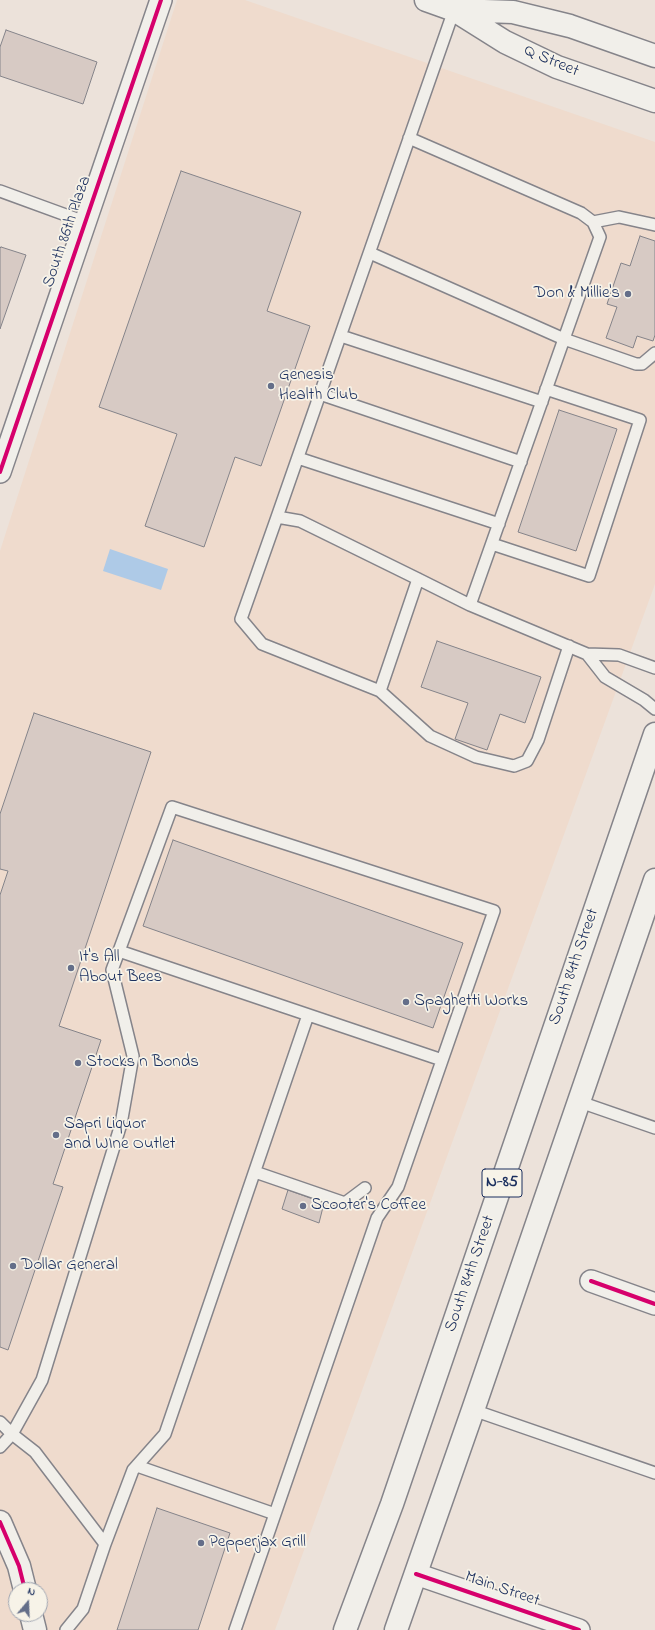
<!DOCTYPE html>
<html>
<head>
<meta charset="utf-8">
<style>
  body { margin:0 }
  #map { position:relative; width:655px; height:1630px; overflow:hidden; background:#ece2da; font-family:"Indie Flower",sans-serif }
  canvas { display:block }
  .north { position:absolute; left:8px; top:1582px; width:40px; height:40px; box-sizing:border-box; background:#f7f3e8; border:1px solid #9fa5b1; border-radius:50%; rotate:19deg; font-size:11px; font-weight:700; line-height:16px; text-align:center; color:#1b2f5e }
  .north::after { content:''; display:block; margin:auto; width:14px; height:18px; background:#646e89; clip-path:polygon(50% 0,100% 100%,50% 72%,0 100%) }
</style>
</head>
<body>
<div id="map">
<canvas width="655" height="1630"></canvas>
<div class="north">N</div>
</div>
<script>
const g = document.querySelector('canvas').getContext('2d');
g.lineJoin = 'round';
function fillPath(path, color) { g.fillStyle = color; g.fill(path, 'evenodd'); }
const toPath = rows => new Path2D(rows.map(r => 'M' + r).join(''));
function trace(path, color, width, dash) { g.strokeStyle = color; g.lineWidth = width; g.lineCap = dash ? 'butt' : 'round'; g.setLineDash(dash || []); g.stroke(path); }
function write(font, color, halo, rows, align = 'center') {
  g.font = font + ' "Indie Flower",sans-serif'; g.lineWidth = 3.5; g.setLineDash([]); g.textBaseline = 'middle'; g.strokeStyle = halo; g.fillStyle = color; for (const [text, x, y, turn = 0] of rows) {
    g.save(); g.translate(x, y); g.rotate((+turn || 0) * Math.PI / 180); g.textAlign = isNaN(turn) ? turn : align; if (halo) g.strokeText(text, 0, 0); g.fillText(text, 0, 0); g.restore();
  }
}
const built = toPath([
  [177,0,245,0,655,142,655,584,275,1630,0,1630,0,551],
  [16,1590,40,1590,40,1614,16,1614]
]);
const water = toPath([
  [110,549,168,569,161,590,103,571]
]);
const building = toPath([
  [6,30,97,62,83,104,0,76,0,47,6,30],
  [181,171,301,212,267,311,310,326,261,466,235,457,204,547,145,526,177,434,99,407,181,171],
  [640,236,655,241,655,335,653,341,637,336,633,348,606,338,617,307,607,304,621,263,630,266,640,236],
  [1,247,26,255,0,329,0,248,1,247],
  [559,410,617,429,576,551,518,532,559,410],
  [437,641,541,677,525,723,500,714,487,750,455,739,468,703,421,687,437,641],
  [34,713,151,752,59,1026,101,1040,53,1184,63,1187,8,1350,0,1347,0,895,8,871,0,869,0,814,34,713],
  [173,840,463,943,433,1028,143,926,173,840],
  [288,1190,324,1203,319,1223,282,1209,288,1190],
  [157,1508,230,1533,198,1630,117,1630,157,1508]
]);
const service = toPath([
  [409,138,581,213,593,222,600,237,470,605],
  [0,191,85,222],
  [593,222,619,217,655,225],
  [370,253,564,339,636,364,642,364,655,353],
  [341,336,542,402],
  [320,394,521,462],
  [298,458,499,524],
  [277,517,454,10],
  [492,544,589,576,640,420,546,389],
  [418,579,380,691,262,644,241,619,277,517,300,521,418,579,470,605,587,654],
  [655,668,619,655,587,654,605,677,644,700,655,709],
  [380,691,430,736,476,757,514,766,527,761,538,740,569,646],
  [119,951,442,1060],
  [580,1102,655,1128],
  [255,1172,345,1203,365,1188],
  [473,1410,655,1473],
  [0,1422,12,1434,42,1380,121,1124,133,1056,112,970,172,807,494,911,398,1187,377,1218,235,1630],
  [0,1447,12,1434,35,1452,105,1544,83,1609,66,1630],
  [137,1466,275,1514],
  [105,1544,133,1470,165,1434,308,1015]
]);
const minor = toPath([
  [0,472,161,0],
  [591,1281,655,1304],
  [416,1574,579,1630]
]);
const tertiary = toPath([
  [0,1522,19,1566,25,1590],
  [31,1614,35,1630]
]);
const secondary = toPath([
  [426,0,454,10,505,42,557,67,655,101],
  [455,10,513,12,570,26,655,56]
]);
const primary = toPath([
  [345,1630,392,1504,655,734],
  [396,1630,473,1410,655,880]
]);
const cycleway = toPath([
  [0,472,161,0],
  [591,1281,655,1304],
  [0,1522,19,1566,25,1590],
  [416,1574,579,1630]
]);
const markers = [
  [628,294,4,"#646e89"],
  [271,386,4,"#646e89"],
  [71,968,4,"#646e89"],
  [406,1002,4,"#646e89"],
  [78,1063,4,"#646e89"],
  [56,1135,4,"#646e89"],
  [303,1206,4,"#646e89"],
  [13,1266,4,"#646e89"],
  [201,1543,4,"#646e89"]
];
const shields = [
  [502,1183,40]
];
const shieldNames = [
  ["N-85",502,1183]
];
const streetNames = [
  ["Q Street",551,62,23],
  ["South 86th Plaza",68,232,-71],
  ["South 84th Street",575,967,-71],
  ["South 84th Street",471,1274,-71],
  ["Main Street",502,1590,19]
];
const poiNames = [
  ["Don & Millie's",620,294,"right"],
  ["Genesis",279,376],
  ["Health Club",279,396],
  ["It's All",79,958],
  ["About Bees",79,978],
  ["Spaghetti Works",414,1002],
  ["Stocks n Bonds",86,1063],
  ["Sapri Liquor",64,1125],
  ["and WIne Outlet",64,1145],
  ["Scooter's Coffee",311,1206],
  ["Dollar General",21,1266],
  ["Pepperjax Grill",209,1543]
];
fillPath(built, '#efdbcd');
fillPath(water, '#aecae7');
fillPath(building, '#d7cac4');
trace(building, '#85848a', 1);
trace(service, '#85848a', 14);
trace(minor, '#85848a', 24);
trace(tertiary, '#85848a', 25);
trace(secondary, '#85848a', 25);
trace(primary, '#85848a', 25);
trace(service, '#f1efea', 11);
trace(minor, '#f1efea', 21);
trace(tertiary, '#f1efea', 22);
trace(secondary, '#f1efea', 22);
trace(primary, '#f1efea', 22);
trace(cycleway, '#d6006c', 4);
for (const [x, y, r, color] of markers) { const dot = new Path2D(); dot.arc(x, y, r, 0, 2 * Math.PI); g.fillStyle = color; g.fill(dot); trace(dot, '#f7f3e8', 1.5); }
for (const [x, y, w] of shields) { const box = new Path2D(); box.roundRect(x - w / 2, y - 14, w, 28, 3); g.fillStyle = '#f7f3e8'; g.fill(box); trace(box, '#1b2f5e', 1); }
write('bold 16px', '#1b2f5e', null, shieldNames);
write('17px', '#1b2f5e', '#f7f3e8', streetNames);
write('17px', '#1b2f5e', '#f7f3e8', poiNames, 'left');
</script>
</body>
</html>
